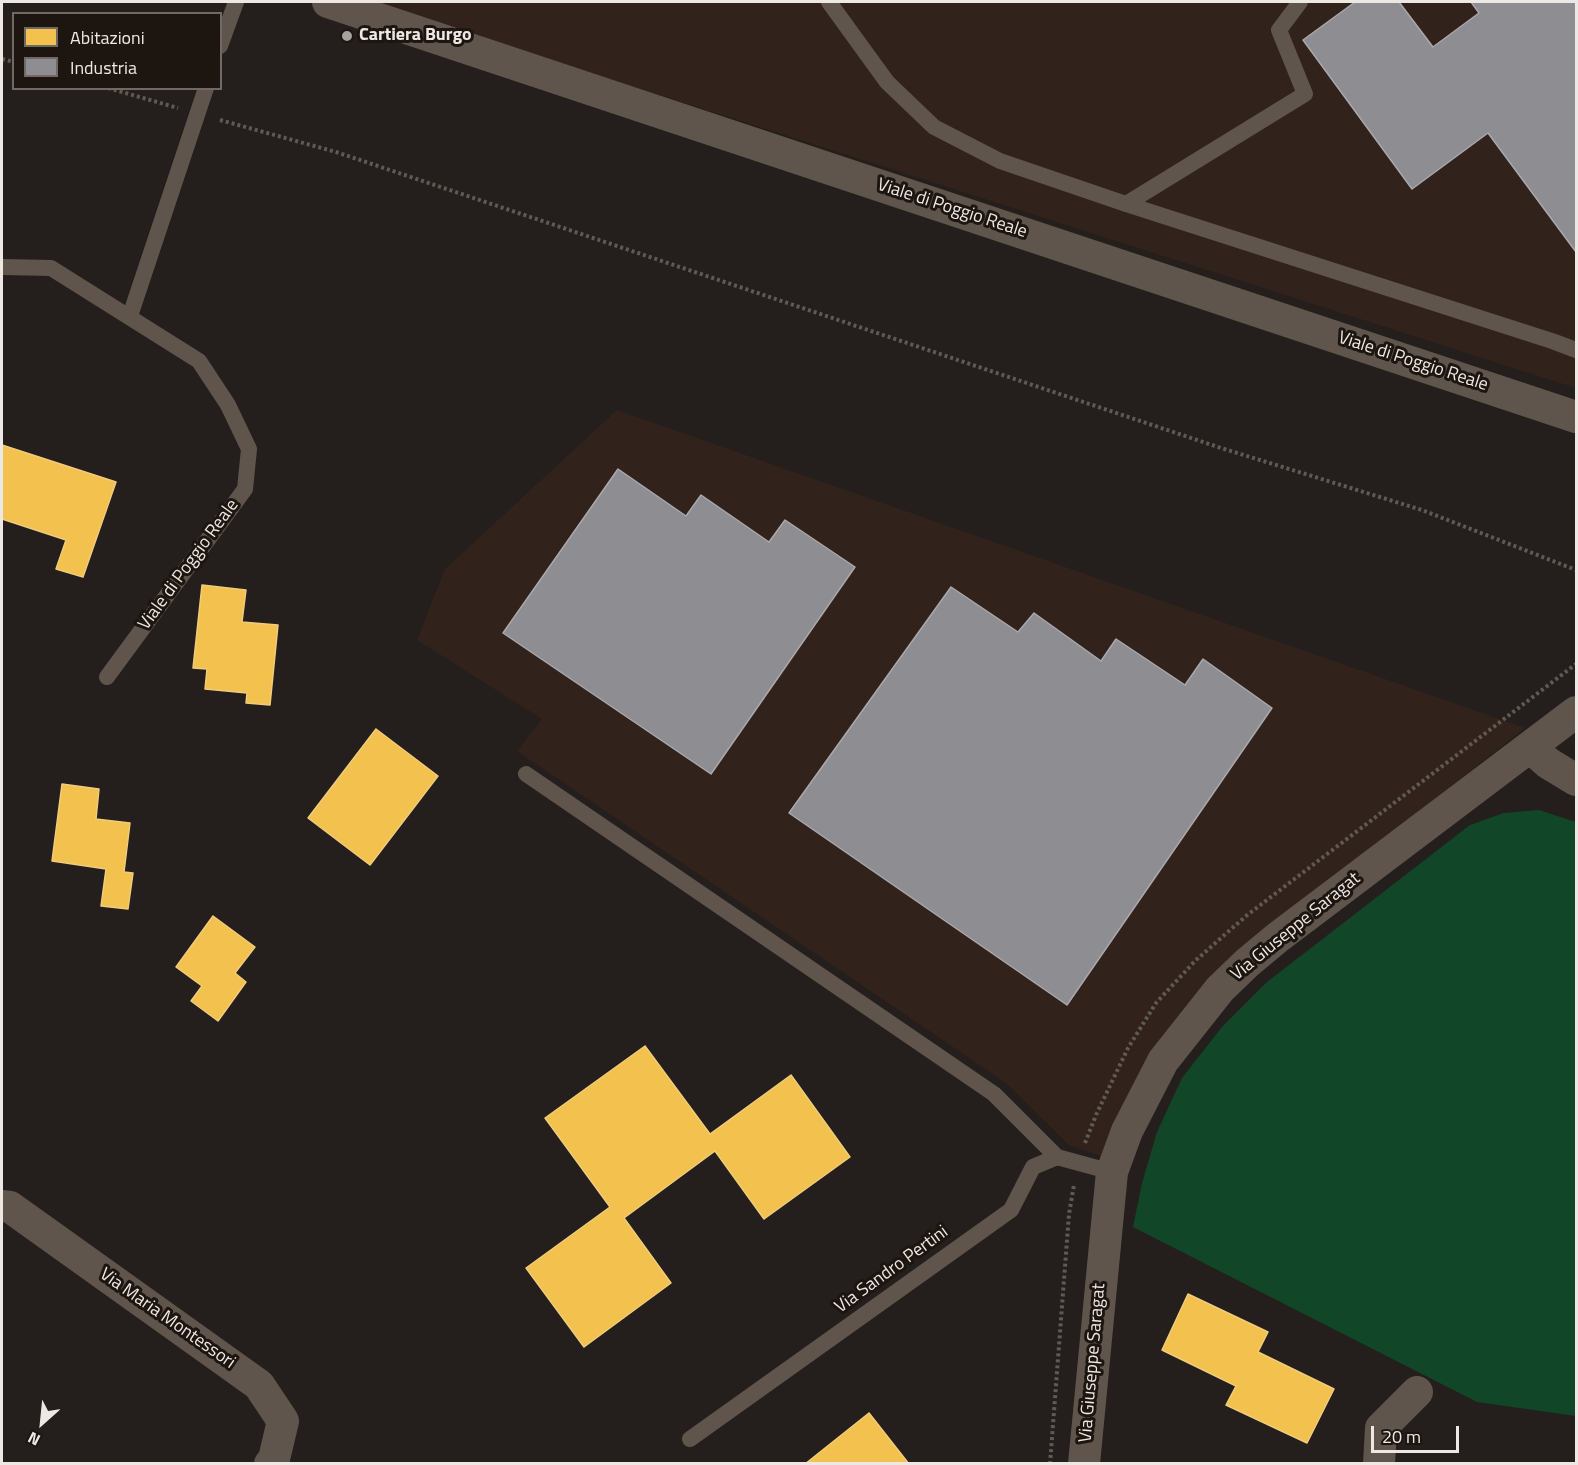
<!DOCTYPE html>
<html>
<head>
<meta charset="utf-8">
<style>
  body { margin:0 }
  #map { position:relative; width:1578px; height:1465px; overflow:hidden; background:#241f1c; font-family:"Titillium Web",sans-serif }
  canvas { display:block }
  .frame { position:absolute; inset:0; border:3px solid #eee8e5; pointer-events:none }
  .legend { position:absolute; left:12px; top:12px; width:210px; height:78px; box-sizing:border-box; background:#1d1510; border:2px solid #716965; margin:0; padding:8px 10px; list-style:none; font-size:18px; color:#eee8e5 }
  .legend li { display:flex; align-items:center; gap:12px; height:30px }
  .legend b { width:30px; border:2px solid #716965 }
  .north { position:absolute; left:12px; top:1393px; width:60px; height:60px; -webkit-text-stroke:4px #1d1510; paint-order:stroke; rotate:207deg; font-size:16px; font-weight:700; line-height:24px; text-align:center; color:#eee8e5 }
  .north::after { content:''; display:block; margin:auto; width:21px; height:27px; background:#eee8e5; clip-path:polygon(50% 0,100% 100%,50% 72%,0 100%) }
  .scale { position:absolute; left:1371px; top:1426px; width:88px; height:27px; box-sizing:border-box; border:3px solid #eee8e5; border-top:0; padding-left:8px; font-size:18px; line-height:21px; white-space:nowrap; color:#eee8e5; -webkit-text-stroke:4px #1d1510; paint-order:stroke }
</style>
</head>
<body>
<div id="map">
<canvas width="1578" height="1465"></canvas>
<div class="frame"></div>
<ul class="legend">
<li><b style="height:16px;background:#f2c14e"></b>Abitazioni</li>
<li><b style="height:16px;background:#8d8d92"></b>Industria</li>
</ul>
<div class="north">N</div>
<div class="scale">20 m</div>
</div>
<script>
const g = document.querySelector('canvas').getContext('2d');
g.lineJoin = 'round';
function fillPath(path, color) { g.fillStyle = color; g.fill(path, 'evenodd'); }
const toPath = rows => new Path2D(rows.map(r => 'M' + r).join(''));
function trace(path, color, width, dash) { g.strokeStyle = color; g.lineWidth = width; g.lineCap = dash ? 'butt' : 'round'; g.setLineDash(dash || []); g.stroke(path); }
function write(font, color, halo, rows, align = 'center') {
  g.font = font + ' "Titillium Web",sans-serif'; g.lineWidth = 6; g.setLineDash([]); g.textBaseline = 'middle'; g.strokeStyle = halo; g.fillStyle = color; for (const [text, x, y, turn = 0] of rows) {
    g.save(); g.translate(x, y); g.rotate((+turn || 0) * Math.PI / 180); g.textAlign = isNaN(turn) ? turn : align; if (halo) g.strokeText(text, 0, 0); g.fillText(text, 0, 0); g.restore();
  }
}
const industrial = toPath([
  [369,2,1576,2,1576,388],
  [617,410,1525,728,1254,941,1104,1157,1069,1145,1006,1083,517,751,542,719,417,640,445,569]
]);
const green = toPath([
  [1539,810,1576,822,1576,1416,1477,1402,1133,1227,1142,1183,1157,1132,1182,1078,1222,1027,1267,982,1470,825,1504,813]
]);
const homes = toPath([
  [2,445,116,482,83,577,56,569,66,540,2,519,2,445],
  [202,585,246,590,242,622,278,625,270,705,246,703,247,693,205,689,207,669,193,668,202,585],
  [376,729,438,776,370,865,308,818,376,729],
  [62,784,99,789,96,819,130,823,124,872,133,873,128,909,101,906,106,869,52,861,62,784],
  [213,916,255,947,235,973,246,982,218,1021,191,1001,202,986,176,967,213,916],
  [645,1046,710,1134,791,1075,850,1157,764,1219,715,1151,624,1218,671,1283,584,1347,526,1268,610,1207,545,1118,645,1046],
  [1188,1294,1268,1332,1258,1352,1334,1389,1307,1443,1226,1405,1236,1386,1162,1350,1188,1294],
  [869,1413,909,1464,805,1464,869,1413]
]);
const industry = toPath([
  [1355,2,1399,2,1433,47,1479,13,1471,2,1576,2,1576,252,1488,133,1412,189,1303,40,1355,2],
  [618,469,686,516,701,495,769,542,785,520,855,567,711,774,503,633,618,469],
  [951,587,1018,632,1034,613,1101,661,1116,639,1185,685,1203,659,1272,708,1067,1005,789,813,951,587]
]);
const path = toPath([
  [2,59,14,62],
  [108,88,178,108],
  [220,120,336,152,1221,448,1422,510,1576,570],
  [1085,1143,1096,1115,1128,1048,1156,1003,1195,961,1246,916,1576,664],
  [1050,1464,1069,1214,1074,1185]
]);
const lane = toPath([
  [829,2,887,82,934,127,1000,161,1126,204,1552,341,1576,350],
  [220,46,236,2],
  [1126,204,1305,94,1279,30,1300,2],
  [2,267,51,268,199,361,228,405,249,449,245,489,107,677],
  [130,316,206,88],
  [526,774,994,1094,1057,1157],
  [690,1439,1011,1210,1033,1167,1057,1157,1112,1172]
]);
const street = toPath([
  [328,2,1576,417],
  [1530,747,1548,763,1576,780],
  [2,1206,10,1207,259,1385,283,1421,274,1459,270,1464],
  [1084,1464,1112,1172,1127,1131,1163,1061,1220,989,1247,963,1277,938,1576,712],
  [1379,1464,1381,1428,1417,1392]
]);
const markers = [
  [347,36,6,"#a7a29f"]
];
const poiNames = [
  ["Cartiera Burgo",359,36]
];
const streetNames = [
  ["Viale di Poggio Reale",952,209,18],
  ["Viale di Poggio Reale",1413,362,18],
  ["Viale di Poggio Reale",189,565,-54],
  ["Via Giuseppe Saragat",1296,927,-39],
  ["Via Sandro Pertini",892,1270,-36],
  ["Via Maria Montessori",167,1319,35],
  ["Via Giuseppe Saragat",1093,1363,-85]
];
fillPath(industrial, '#32221c');
fillPath(green, '#124629');
fillPath(homes, '#f2c14e');
trace(homes, '#f1cd7b', 1.5);
fillPath(industry, '#8d8d92');
trace(industry, '#aaa8ab', 1.5);
trace(path, '#605a55', 4, [3, 3]);
trace(lane, '#5f554d', 16);
trace(street, '#5f554d', 32);
for (const [x, y, r, color] of markers) { const dot = new Path2D(); dot.arc(x, y, r, 0, 2 * Math.PI); g.fillStyle = color; g.fill(dot); trace(dot, '#1d1510', 2); }
write('bold 18px', '#eee8e5', '#1d1510', poiNames, 'left');
write('18px', '#eee8e5', '#1d1510', streetNames);
</script>
</body>
</html>
